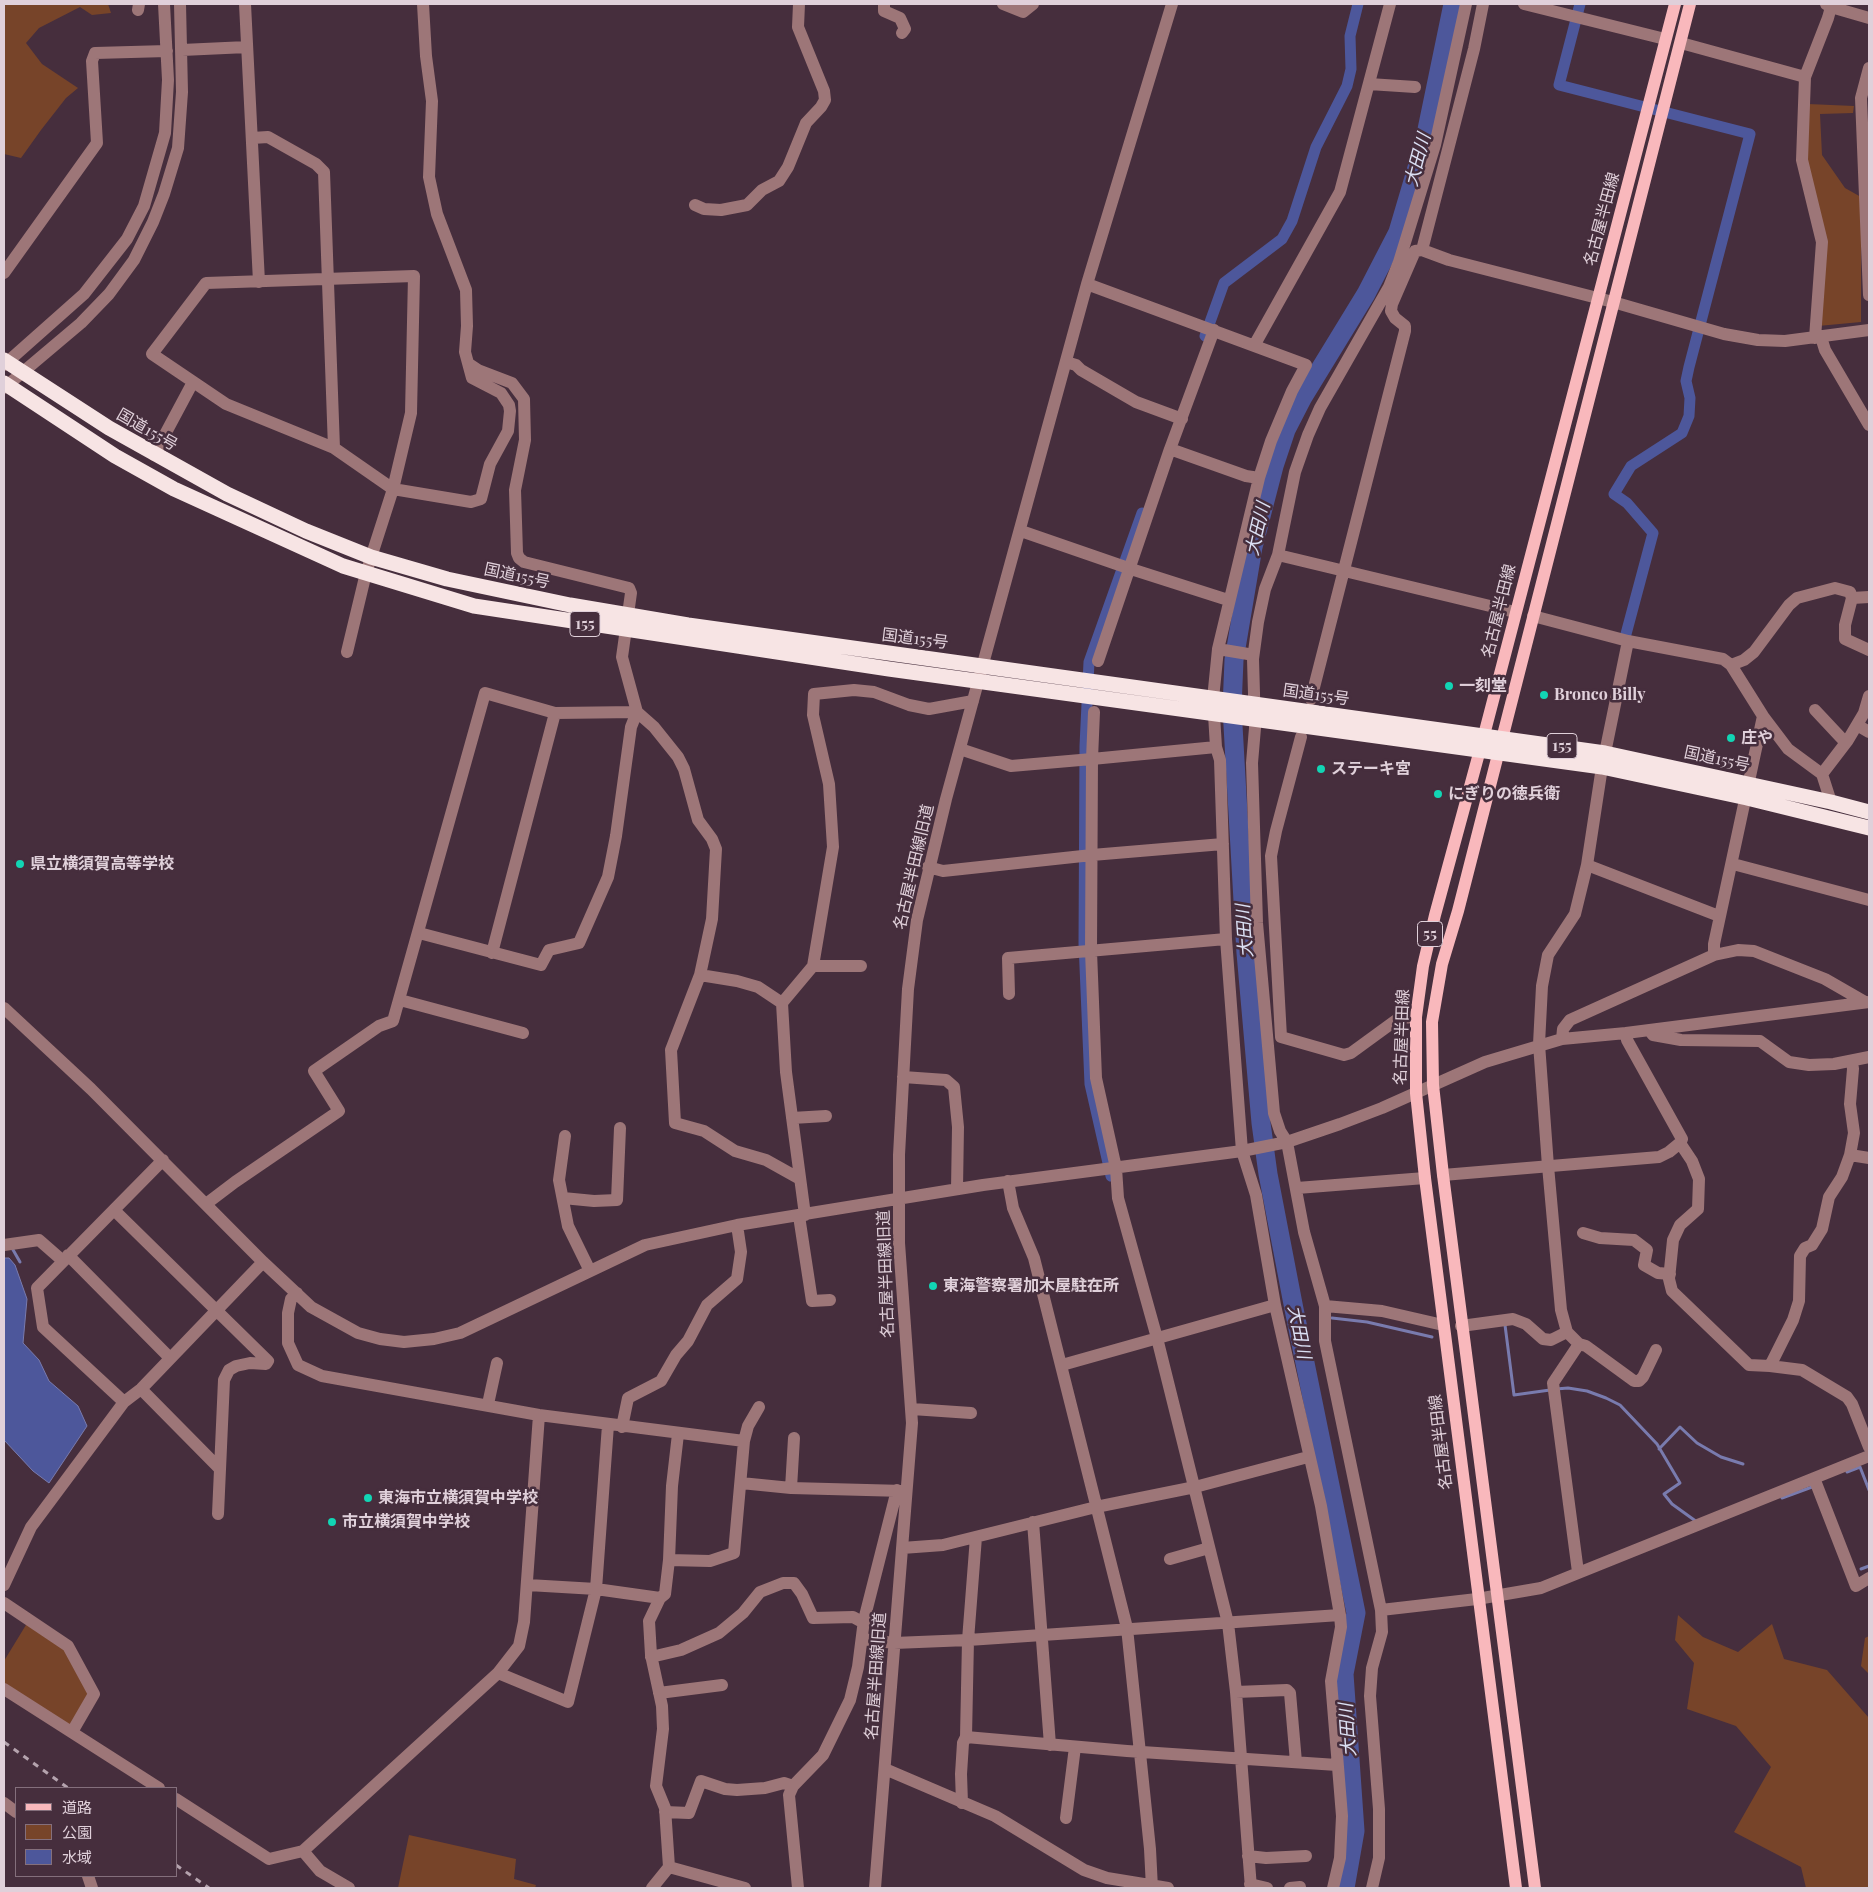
<!DOCTYPE html>
<html>
<head>
<meta charset="utf-8">
<style>
  body { margin:0 }
  #map { position:relative; width:1873px; height:1892px; overflow:hidden; background:#462e3d; font-family:"Playfair Display","Noto Sans JP",serif }
  canvas { display:block }
  .frame { position:absolute; inset:0; border:5px solid #e0d0da; pointer-events:none }
  .legend { position:absolute; left:15px; top:1787px; width:162px; height:90px; box-sizing:border-box; background:#462e3d; border:1px solid #846f7c; margin:0; padding:6px 9px; list-style:none; font-size:15px; color:#e0d0da }
  .legend li { display:flex; align-items:center; gap:10px; height:25px }
  .legend b { width:25px; border:1px solid #846f7c }
</style>
</head>
<body>
<div id="map">
<canvas width="1873" height="1892"></canvas>
<div class="frame"></div>
<ul class="legend">
<li><b style="height:6px;background:#f9b8bc"></b>道路</li>
<li><b style="height:14px;background:#774429"></b>公園</li>
<li><b style="height:14px;background:#4d579b"></b>水域</li>
</ul>
</div>
<script>
const g = document.querySelector('canvas').getContext('2d');
g.lineJoin = 'round';
function fillPath(path, color) { g.fillStyle = color; g.fill(path, 'evenodd'); }
const toPath = rows => new Path2D(rows.map(r => 'M' + r).join(''));
function trace(path, color, width, dash) { g.strokeStyle = color; g.lineWidth = width; g.lineCap = dash ? 'butt' : 'round'; g.setLineDash(dash || []); g.stroke(path); }
function write(font, color, halo, rows, align = 'center') {
  g.font = font + ' "Playfair Display","Noto Sans JP",serif'; g.lineWidth = 5; g.setLineDash([]); g.textBaseline = 'middle'; g.strokeStyle = halo; g.fillStyle = color; for (const [text, x, y, turn = 0] of rows) {
    g.save(); g.translate(x, y); g.rotate((+turn || 0) * Math.PI / 180); g.textAlign = isNaN(turn) ? turn : align; if (halo) g.strokeText(text, 0, 0); g.fillText(text, 0, 0); g.restore();
  }
}
const green = toPath([
  [4,4,108,4,111,13,92,15,80,7,39,28,26,43,42,64,78,88,66,98,41,130,21,158,4,154],
  [1808,104,1854,106,1853,113,1820,114,1822,155,1845,188,1861,197,1861,322,1818,326,1825,242,1805,157],
  [1678,1615,1703,1637,1738,1652,1772,1624,1784,1659,1827,1670,1869,1718,1869,1888,1806,1888,1801,1867,1734,1832,1771,1767,1736,1726,1687,1709,1694,1663,1675,1640],
  [29,1620,68,1646,94,1694,72,1732,4,1689,4,1661],
  [1869,1636,1869,1674,1861,1666,1865,1638],
  [409,1835,516,1859,514,1879,536,1885,535,1888,398,1888]
]);
const water = toPath([
  [4,1258,9,1258,15,1265,27,1299,23,1343,39,1360,49,1381,78,1406,87,1426,49,1483,33,1471,4,1440,4,1258]
]);
const stream = toPath([
  [12,1248,20,1262],
  [1332,1318,1367,1322,1432,1337],
  [1505,1325,1514,1395,1550,1390],
  [1556,1389,1568,1388,1587,1391,1606,1398,1620,1405,1657,1444,1680,1483,1664,1494,1672,1504,1697,1522],
  [1659,1449,1680,1427,1697,1443,1721,1457,1743,1464],
  [1847,1472,1860,1467,1869,1490],
  [1782,1498,1812,1487],
  [1861,1569,1869,1566]
]);
const canal = toPath([
  [1580,4,1559,85,1750,134,1689,367,1686,381,1690,398,1689,416,1682,433,1631,466,1614,494,1627,503,1653,533,1626,634],
  [1205,336,1224,283,1282,239,1292,221,1316,147,1347,86,1351,69,1350,36,1358,4],
  [1111,1176,1090,1084,1084,943,1085,746,1089,662,1142,513]
]);
const river = toPath([
  [1345,1888,1355,1831,1344,1674,1356,1613,1294,1309,1268,1174,1261,1123,1246,953,1232,708,1234,660,1253,547,1274,466,1286,430,1303,397,1366,294,1398,232,1424,144,1453,4]
]);
const minor = toPath([
  [245,4,259,282],
  [884,4,884,11,900,18,905,29,902,33],
  [1003,4,1023,12,1033,4],
  [1524,4,1665,39],
  [1831,7,1869,18],
  [138,10,139,4],
  [1681,43,1805,77],
  [182,50,247,47],
  [1869,68,1861,98,1869,295],
  [1369,84,1415,87],
  [252,138,268,137,316,164,324,172,334,448],
  [695,205,704,209,721,210,747,205,762,190,779,181,788,167,806,123,821,107,825,100,824,91,798,27,799,4],
  [1422,250,1474,49,1483,4],
  [4,273,97,143,92,61,95,53,167,51],
  [1087,284,1306,365,1292,391,1271,441,1259,478,1218,649,1213,699,1216,747,1220,760,1226,939,1242,1151,1256,1195,1275,1305,1321,1506,1340,1615,1341,1627,1331,1681,1342,1816,1340,1858,1333,1888],
  [1821,337,1825,350,1869,425],
  [1815,338,1822,242,1802,160,1805,77,1828,18,1831,7,1826,4],
  [1255,344,1340,192,1390,4],
  [1066,362,1076,365,1081,370,1136,402,1182,419],
  [469,364,478,370,512,383,524,399,525,440,515,490,517,553,519,558,524,562,629,588,631,593,622,657,637,712,654,727,678,757,684,769,698,820,712,839,716,849,712,919,700,975,737,981,758,987,782,1003],
  [4,365,84,294,127,239,144,206,165,133,168,80,164,4],
  [4,388,81,323,109,294,134,260,153,222,164,194,178,148,182,92,180,4],
  [1170,449,1246,476,1259,478],
  [154,455,193,382],
  [1021,531,1131,569,1228,600],
  [1278,555,1515,612],
  [1869,597,1852,598,1845,625,1845,639,1869,650],
  [1533,616,1628,641,1723,659,1731,665,1763,716,1788,749,1822,774,1831,802],
  [1218,649,1248,654],
  [347,652,366,573,393,489,411,413,414,276,206,283,152,354,226,404,334,448,393,489,471,502,481,499,490,464,508,431,510,411,509,405,501,393,472,378,465,352,467,326,466,290,437,214,429,177,432,101,426,56,423,4],
  [1098,661,1170,449,1214,330],
  [1731,665,1744,660,1754,652,1789,605,1797,598,1835,588,1850,592,1852,598],
  [1311,699,1405,331,1405,326,1395,318,1391,311,1392,304,1415,251,1422,250,1449,260,1613,302,1724,334,1758,340,1785,341,1869,330],
  [1815,710,1845,742],
  [1857,725,1869,732],
  [1301,737,1276,831,1271,856,1281,1037,1344,1055,1351,1053,1399,1018,1416,1017],
  [1216,747,1092,759,1091,951,1096,1078,1116,1168,1118,1198,1157,1338,1228,1623,1236,1692,1251,1888],
  [960,749,1011,766,1092,759,1094,712],
  [1605,753,1628,641],
  [1822,774,1848,740,1864,713,1869,696],
  [1733,864,1869,900],
  [1587,865,1719,916],
  [928,867,943,871,1092,855,1223,844],
  [419,933,541,965,549,950,579,943,608,877,616,836,631,727,637,712],
  [492,953,555,713],
  [1714,955,1714,944,1763,716],
  [813,966,861,966],
  [700,975,671,1050,675,1123,704,1131,735,1151,766,1160,800,1179],
  [1009,994,1008,958,1226,939],
  [400,1000,523,1033],
  [4,1008,91,1089,263,1262,311,1307,358,1333,380,1339,404,1342,434,1339,460,1333,645,1245,737,1225,983,1185,1242,1151,1287,1142,1340,1124,1382,1108,1485,1062,1562,1039,1626,1033,1869,1002],
  [1649,1030,1653,1035,1681,1040,1760,1041,1789,1062,1809,1065,1834,1064,1869,1057],
  [1626,1033,1627,1040,1682,1139,1680,1143,1692,1161,1699,1179,1698,1209,1680,1225,1673,1240,1669,1279,1672,1291,1749,1365,1770,1366,1793,1320,1799,1301,1800,1256,1805,1248,1812,1245,1822,1229,1829,1197,1842,1177,1850,1155,1854,1133,1850,1104,1853,1069,1852,1061],
  [1562,1039,1563,1029,1570,1020,1714,955,1738,950,1754,951,1825,979,1865,1002],
  [903,1077,946,1080,954,1087,958,1127,957,1189],
  [792,1118,826,1116],
  [565,1136,559,1180,568,1226,590,1271],
  [1850,1155,1869,1158],
  [1443,1175,1659,1157,1669,1152,1680,1143],
  [1008,1181,1013,1208,1034,1258,1127,1628,1150,1849,1152,1888],
  [1297,1188,1425,1178],
  [563,1198,594,1201,617,1200,620,1128],
  [206,1204,235,1182,339,1111,314,1071,379,1026,393,1021,485,693,555,713,637,712],
  [114,1210,268,1361,266,1364,250,1363,236,1366,229,1370,224,1380,218,1514],
  [805,1215,786,1072,782,1003,813,966,833,847,829,784,813,715,814,694,854,690,874,692,909,705,929,709,973,701],
  [799,1216,812,1301,830,1300],
  [1583,1233,1600,1238,1634,1240,1647,1250,1644,1265,1658,1273,1670,1274],
  [4,1245,39,1240,63,1261],
  [68,1255,170,1358],
  [297,1293,291,1299,288,1313,288,1343,298,1365,322,1376,539,1415,744,1441,734,1553,710,1561,669,1560],
  [1325,1306,1382,1311,1443,1325],
  [1461,1326,1513,1319,1526,1324,1543,1339,1551,1340,1567,1332,1579,1344,1553,1383,1578,1572],
  [1567,1332,1561,1310,1548,1166,1539,1044,1542,986,1548,955,1575,914,1587,865,1602,767],
  [1579,1344,1586,1346,1634,1381,1639,1381,1643,1377,1656,1350],
  [1062,1365,1275,1305],
  [1770,1366,1802,1370,1847,1397,1852,1404,1869,1447],
  [141,1389,220,1469],
  [124,1402,43,1327,37,1288,163,1160],
  [488,1404,497,1363],
  [912,1409,971,1413],
  [622,1427,628,1398,661,1381,676,1355,688,1341,707,1305,737,1279,741,1252,737,1225],
  [744,1441,748,1426,759,1407],
  [1814,1478,1856,1586,1869,1578],
  [741,1483,791,1488,904,1491],
  [791,1488,794,1438],
  [1033,1522,1050,1745],
  [902,1548,943,1545,1096,1507,1195,1487,1308,1457],
  [1170,1559,1209,1548],
  [4,1585,31,1527,124,1402,141,1389,263,1262],
  [528,1585,596,1589,660,1598],
  [4,1603,68,1646,94,1694,72,1732],
  [1381,1610,1477,1599,1541,1588,1869,1456],
  [862,1639,894,1643,968,1640,1340,1615],
  [651,1657,681,1650,719,1633,743,1613,760,1592,783,1583,794,1583,802,1594,813,1618,853,1617,864,1623],
  [498,1673,568,1702,596,1589,608,1425],
  [4,1689,159,1788],
  [1236,1692,1287,1690,1290,1693,1296,1762],
  [659,1693,722,1685],
  [966,1737,1127,1751,1337,1765],
  [885,1769,995,1816,1084,1870,1107,1878,1168,1888],
  [176,1799,269,1859,303,1851,498,1673,519,1646,524,1622,539,1415],
  [4,1803,16,1812],
  [962,1803,961,1774,963,1743,966,1737,968,1640,976,1537],
  [665,1812,689,1813,701,1781,725,1789,737,1790,765,1788,784,1783,793,1786],
  [1066,1818,1075,1747],
  [303,1851,320,1871,349,1888],
  [1248,1856,1266,1858,1306,1856],
  [669,1867,745,1888],
  [88,1876,92,1888],
  [1250,1884,1267,1888],
  [652,1888,669,1867,665,1808,656,1786,663,1729,662,1706,651,1655,649,1621,660,1598,665,1594,669,1560,672,1486,678,1434],
  [798,1888,789,1795,793,1786,823,1755,850,1700,858,1667,864,1620,897,1490],
  [875,1888,912,1423,899,1243,899,1155,908,989,917,920,946,799,1087,284,1172,4],
  [1290,1888,1300,1887],
  [1372,1888,1379,1858,1379,1809,1370,1696,1372,1668,1382,1632,1381,1610,1325,1341,1325,1306,1304,1232,1287,1142,1280,1131,1274,1113,1257,923,1252,763,1255,728,1253,659,1258,622,1265,589,1278,555,1295,472,1308,435,1320,408,1389,287,1399,262,1435,145,1466,4]
]);
const major = toPath([
  [1516,1888,1425,1178,1416,1093,1416,1017,1423,966,1435,915,1484,735,1675,4],
  [1535,1888,1443,1175,1433,1085,1432,1022,1442,964,1458,911,1690,4]
]);
const highway = toPath([
  [4,360,109,428,227,494,306,531,371,557,447,579,570,605,688,625,1605,753,1831,802,1869,812],
  [4,383,115,456,174,489,343,566,474,606,889,669,1602,767,1747,798,1869,828]
]);
const rail = toPath([
  [4,1742,68,1788],
  [176,1865,209,1888]
]);
const markers = [
  [1449,686,5,"#12d5b4"],
  [1544,695,5,"#12d5b4"],
  [1731,738,5,"#12d5b4"],
  [1321,769,5,"#12d5b4"],
  [1438,794,5,"#12d5b4"],
  [20,864,5,"#12d5b4"],
  [933,1286,5,"#12d5b4"],
  [368,1498,5,"#12d5b4"],
  [332,1522,5,"#12d5b4"]
];
const shields = [
  [585,624,30],
  [1562,746,30],
  [1430,934,25]
];
const shieldNames = [
  ["155",585,624],
  ["155",1562,746],
  ["55",1430,934]
];
const streetNames = [
  ["名古屋半田線",1602,219,-75],
  ["国道155号",147,430,30],
  ["国道155号",517,576,12],
  ["名古屋半田線",1499,611,-76],
  ["国道155号",915,639,7],
  ["国道155号",1316,695,8],
  ["国道155号",1717,759,12],
  ["名古屋半田線旧道",914,867,-77],
  ["名古屋半田線",1402,1037,-88],
  ["名古屋半田線旧道",886,1274,-92],
  ["名古屋半田線",1441,1442,-97],
  ["名古屋半田線旧道",876,1676,-86]
];
const poiNames = [
  ["一刻堂",1459,686],
  ["Bronco Billy",1554,695],
  ["庄や",1741,738],
  ["ステーキ宮",1331,769],
  ["にぎりの徳兵衛",1448,794],
  ["県立横須賀高等学校",30,864],
  ["東海警察署加木屋駐在所",943,1286],
  ["東海市立横須賀中学校",378,1498],
  ["市立横須賀中学校",342,1522]
];
const waterNames = [
  ["大田川",1418,160,-75],
  ["大田川",1258,529,-77],
  ["大田川",1245,931,-94],
  ["大田川",1299,1332,79],
  ["大田川",1348,1730,-94]
];
fillPath(green, '#774429');
fillPath(water, '#4d579b');
trace(water, '#797bae', 1);
trace(stream, '#797bae', 3);
trace(canal, '#4d579b', 11);
trace(river, '#4d579b', 19);
trace(minor, '#9d7678', 12);
trace(major, '#f9b8bc', 12);
trace(highway, '#f7e4e4', 15);
trace(rail, '#b5a3ae', 3, [6, 6]);
for (const [x, y, r, color] of markers) { const dot = new Path2D(); dot.arc(x, y, r, 0, 2 * Math.PI); g.fillStyle = color; g.fill(dot); trace(dot, '#462e3d', 2); }
for (const [x, y, w] of shields) { const box = new Path2D(); box.roundRect(x - w / 2, y - 12.5, w, 25, 4); g.fillStyle = '#462e3d'; g.fill(box); trace(box, '#e0d0da', 1); }
write('bold 15px', '#e0d0da', null, shieldNames);
write('16px', '#e0d0da', '#462e3d', streetNames);
write('bold 16px', '#e0d0da', '#462e3d', poiNames, 'left');
write('italic 18px', '#dbe0f4', '#462e3d', waterNames);
</script>
</body>
</html>
